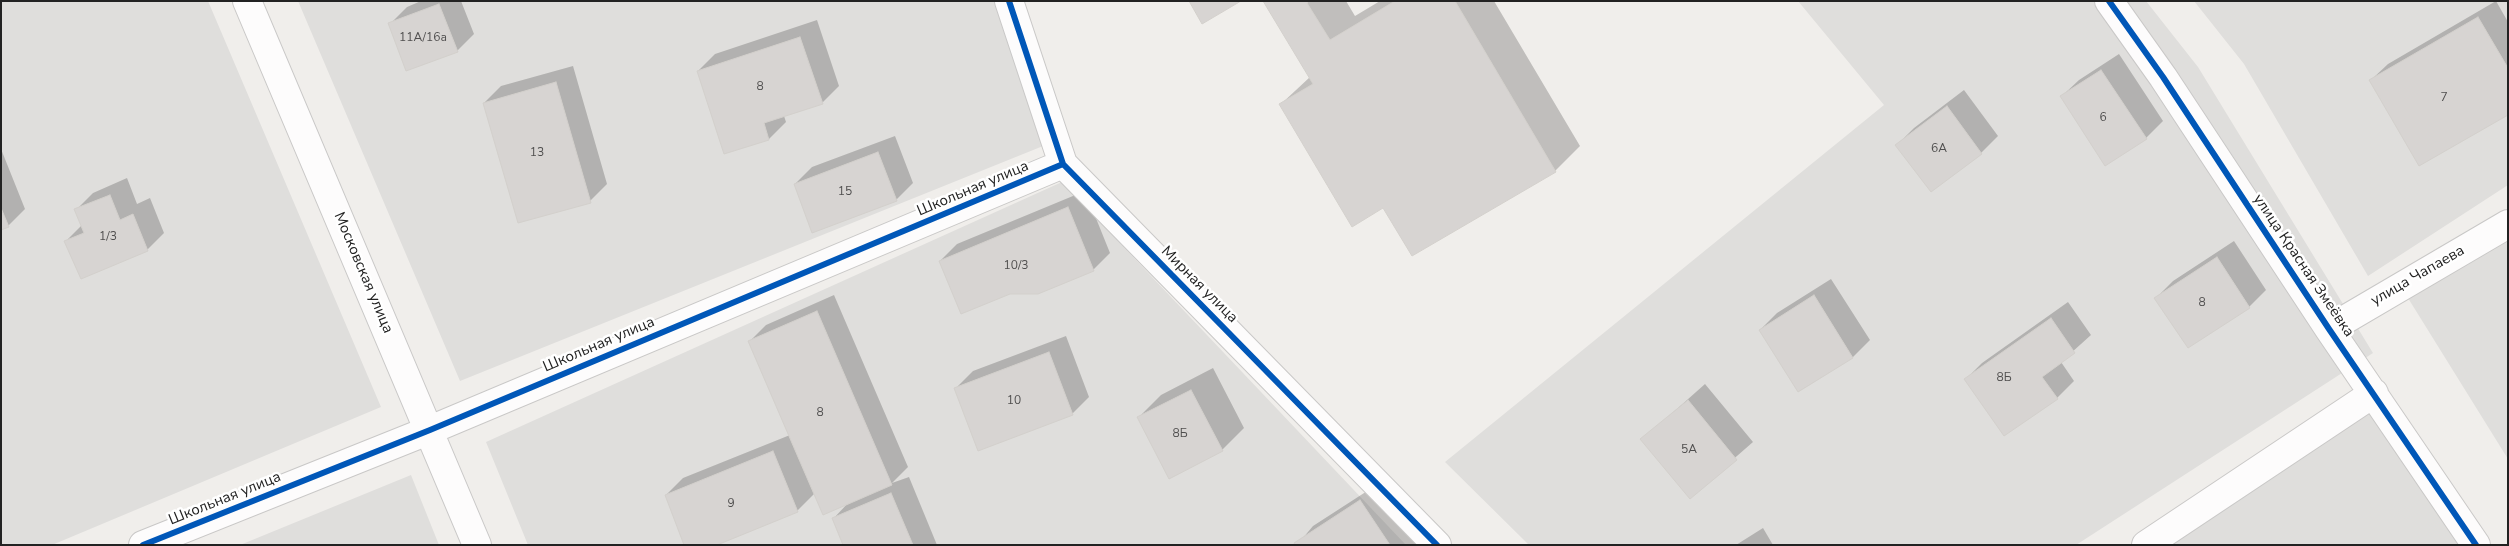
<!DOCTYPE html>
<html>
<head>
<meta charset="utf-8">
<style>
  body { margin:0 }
  #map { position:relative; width:2509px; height:546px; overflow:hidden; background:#f0eeeb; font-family:"Nunito Sans",sans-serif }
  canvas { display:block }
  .frame { position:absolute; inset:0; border:2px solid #222; pointer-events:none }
</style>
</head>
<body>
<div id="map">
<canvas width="2509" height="546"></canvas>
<div class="frame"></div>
</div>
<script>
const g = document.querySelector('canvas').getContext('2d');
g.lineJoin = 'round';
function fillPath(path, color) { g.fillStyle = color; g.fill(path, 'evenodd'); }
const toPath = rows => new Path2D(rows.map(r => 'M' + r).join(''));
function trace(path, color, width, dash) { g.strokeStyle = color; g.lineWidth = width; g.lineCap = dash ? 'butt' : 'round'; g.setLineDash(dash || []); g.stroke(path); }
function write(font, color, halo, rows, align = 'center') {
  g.font = font + ' "Nunito Sans",sans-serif'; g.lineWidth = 5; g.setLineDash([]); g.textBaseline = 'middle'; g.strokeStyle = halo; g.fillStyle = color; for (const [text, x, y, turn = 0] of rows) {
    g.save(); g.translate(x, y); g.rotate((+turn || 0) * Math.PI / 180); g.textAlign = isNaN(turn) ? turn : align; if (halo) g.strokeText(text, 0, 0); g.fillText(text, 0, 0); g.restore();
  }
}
const residential = toPath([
  [1,1,208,1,381,407,52,545,1,545],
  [298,1,999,1,1053,142,460,381],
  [1798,1,2146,1,2198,67,2373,353,2076,545,1529,545,1445,462,1884,105],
  [2194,1,2508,1,2508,185,2368,276,2244,64],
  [1062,182,1406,545,528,545,486,442],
  [2508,227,2508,459,2403,290],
  [2369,394,2466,545,2163,545],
  [411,475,439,545,240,545]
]);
const shadow = toPath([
  [421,1,461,1,474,34,457,51,390,24,407,7],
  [1264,1,1346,1,1355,16,1380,1,1494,1,1580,146,1555,171,1384,207,1281,104,1310,77],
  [2496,1,2508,22,2508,114,2371,80,2388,64],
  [817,20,839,86,822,103,784,116,786,122,769,139,725,153,698,71,715,54],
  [2119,54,2163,121,2146,138,2062,96,2079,80],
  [573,66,607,184,590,201,484,103,501,86],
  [1964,90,1998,136,1981,153,1931,190,1897,145,1914,128],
  [895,136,913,183,896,200,795,184,812,167],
  [1,149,25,209,8,226,1,228],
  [127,178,137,204,150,198,164,233,147,250,66,241,82,225,76,210,93,193],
  [1085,191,1110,253,1093,270,940,261,957,244],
  [2234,241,2266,290,2249,307,2156,298,2173,281],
  [1831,279,1870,340,1853,357,1799,391,1760,330,1777,313],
  [834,295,908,467,892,483,909,477,937,545,844,545,833,519,849,502,815,493,797,511,666,495,683,478,790,435,749,342,766,325],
  [2068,302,2091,335,2061,362,2074,381,2057,398,1966,379,1982,363],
  [1066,336,1089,397,1072,414,956,388,973,371],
  [1213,368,1244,428,1222,450,1139,417,1161,395],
  [1705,384,1753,442,1690,497,1642,440],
  [1378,484,1418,545,1297,545,1313,526],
  [1763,528,1773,545,1736,545]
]);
const building = toPath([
  [1189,1,1241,1,1202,24,1189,1],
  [1263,1,1309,1,1307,3,1330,40,1395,1,1455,1,1556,172,1412,256,1383,208,1352,227,1279,104,1313,84,1263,1],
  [439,4,458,52,406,71,388,23,439,4],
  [2478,17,2508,68,2508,115,2419,166,2369,80,2478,17],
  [800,37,823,104,764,123,769,140,724,154,697,71,800,37],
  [2101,70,2147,139,2105,166,2060,96,2101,70],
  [556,82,591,203,518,223,483,103,556,82],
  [1947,106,1982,154,1931,192,1895,145,1947,106],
  [878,152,897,201,812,233,794,184,878,152],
  [110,195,120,220,133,214,148,251,81,279,64,241,84,233,74,209,110,195],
  [1068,207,1094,271,1038,294,1010,294,961,314,939,261,1068,207],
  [1,208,9,227,1,230,1,208],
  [2217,257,2250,308,2188,348,2154,298,2217,257],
  [1814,295,1853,358,1798,392,1759,330,1814,295],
  [817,311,892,485,823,515,748,341,817,311],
  [2051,318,2075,353,2042,377,2058,399,2004,436,1964,379,2051,318],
  [1049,352,1073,415,978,451,954,388,1049,352],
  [1191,390,1223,451,1169,479,1137,417,1191,390],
  [1688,400,1737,460,1690,499,1640,439,1688,400],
  [773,451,798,512,717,545,684,545,665,495,773,451],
  [891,493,913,545,843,545,832,518,891,493],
  [1360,500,1390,545,1295,545,1294,543,1360,500]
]);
const street = toPath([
  [247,1,477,545],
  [1009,1,1063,164,1437,545],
  [2109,1,2163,77,2329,329,2476,545],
  [2329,329,2508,224],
  [143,545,430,430,1063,164],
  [2146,545,2374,393]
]);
const cycleway = toPath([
  [1009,1,1063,164,1437,545],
  [2109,1,2163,77,2329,329,2476,545],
  [143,545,430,430,1063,164]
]);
const numberNames = [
  ["11А/16а",423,38],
  ["8",760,87],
  ["7",2444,98],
  ["6",2103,118],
  ["6А",1939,149],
  ["13",537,153],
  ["15",845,192],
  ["1/3",108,237],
  ["10/3",1016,266],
  ["8",2202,303],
  ["8Б",2004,378],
  ["10",1014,401],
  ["8",820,413],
  ["8Б",1180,434],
  ["5А",1689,450],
  ["9",731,504]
];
const streetNames = [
  ["Школьная улица",973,189,-23],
  ["улица Красная Змеёвка",2303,266,56],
  ["Московская улица",363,273,67],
  ["улица Чапаева",2418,276,-30],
  ["Мирная улица",1199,285,45],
  ["Школьная улица",599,345,-23],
  ["Школьная улица",225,499,-22]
];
fillPath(residential, '#dfdedc');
fillPath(shadow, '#0003');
fillPath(building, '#d7d4d2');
trace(building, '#d3d0cc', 1);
trace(street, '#c9c8c7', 30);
trace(street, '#fdfcfc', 28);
trace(cycleway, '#0057b8', 6);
write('12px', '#4f4e4e', null, numberNames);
write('15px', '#222', '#fff', streetNames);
</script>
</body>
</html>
